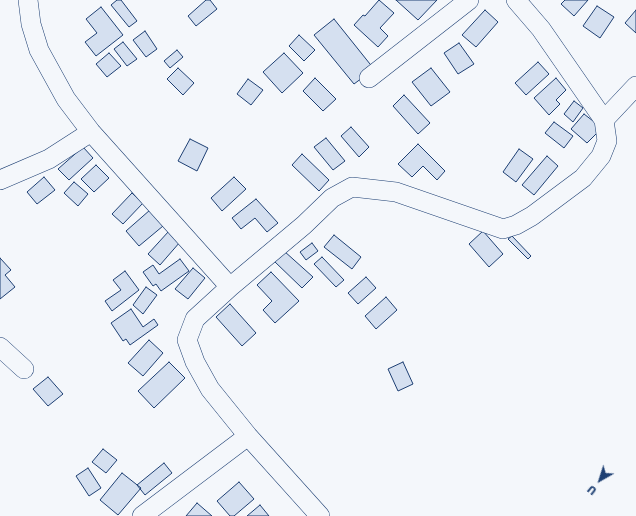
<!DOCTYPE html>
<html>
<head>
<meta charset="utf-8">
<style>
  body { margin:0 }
  #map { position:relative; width:636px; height:516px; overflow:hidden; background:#f4f7fb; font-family:"Work Sans",sans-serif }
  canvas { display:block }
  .north { position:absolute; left:580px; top:460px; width:40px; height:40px; -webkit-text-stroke:3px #f4f7fb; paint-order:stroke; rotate:219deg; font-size:11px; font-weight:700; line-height:16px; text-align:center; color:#1d3f73 }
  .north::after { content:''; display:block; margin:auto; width:14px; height:18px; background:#1d3f73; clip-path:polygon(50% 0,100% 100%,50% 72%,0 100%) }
</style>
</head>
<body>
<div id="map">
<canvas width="636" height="516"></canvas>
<div class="north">U</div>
</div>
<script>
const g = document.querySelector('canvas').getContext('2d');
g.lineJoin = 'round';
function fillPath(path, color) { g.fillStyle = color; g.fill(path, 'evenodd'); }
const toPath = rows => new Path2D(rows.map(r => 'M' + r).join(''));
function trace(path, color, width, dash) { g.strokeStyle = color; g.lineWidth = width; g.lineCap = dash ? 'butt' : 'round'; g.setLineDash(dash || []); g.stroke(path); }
const building = toPath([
  [117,0,121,0,137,21,129,27,111,5,117,0],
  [206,0,210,0,217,9,196,26,188,16,206,0],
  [379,0,394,13,380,28,388,36,378,47,354,25,363,15,365,16,379,0],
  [396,0,437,0,418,20,396,0],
  [565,0,588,0,574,16,561,4,565,0],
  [597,6,614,17,600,38,583,26,597,6],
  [101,7,123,35,96,56,85,42,97,33,86,19,101,7],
  [485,10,498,22,476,47,462,35,485,10],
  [636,10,636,33,625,23,636,10],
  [334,19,374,69,354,84,314,35,334,19],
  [145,31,157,49,146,57,133,40,145,31],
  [299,35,315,50,304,61,289,46,299,35],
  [123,42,137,59,127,66,114,49,123,42],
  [459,43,474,64,458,74,444,53,459,43],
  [177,50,183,57,170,68,164,61,177,50],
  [109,53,121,66,107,77,96,64,109,53],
  [284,53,303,73,282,93,263,72,284,53],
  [538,62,549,74,526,95,515,83,538,62],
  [178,68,194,83,183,95,167,79,178,68],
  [431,68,450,92,431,106,412,82,431,68],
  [315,78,336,99,323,111,303,91,315,78],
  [556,78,566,90,556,100,560,104,549,115,534,98,556,78],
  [248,79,263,90,251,105,237,94,248,79],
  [404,95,430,123,418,134,393,106,404,95],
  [574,101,583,108,573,122,564,114,574,101],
  [584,114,602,128,587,143,571,129,584,114],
  [554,122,573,136,564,148,545,133,554,122],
  [351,127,369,147,359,157,341,136,351,127],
  [326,138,345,161,333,170,314,147,326,138],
  [190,139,208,148,197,171,178,161,190,139],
  [418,144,445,171,437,180,423,166,412,177,398,164,418,144],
  [83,147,93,158,69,180,58,169,83,147],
  [519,149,533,159,516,182,503,172,519,149],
  [302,154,329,180,319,191,292,165,302,154],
  [547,156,558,166,534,195,522,185,547,156],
  [96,165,109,178,94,192,81,179,96,165],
  [44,177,55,190,37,204,27,192,44,177],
  [234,177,246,189,222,211,211,198,234,177],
  [74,182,88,194,78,206,64,193,74,182],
  [132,193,143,203,123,224,112,214,132,193],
  [256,199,278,223,267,232,255,218,241,229,232,218,256,199],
  [150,210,163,226,139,246,126,231,150,210],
  [169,231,180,242,160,265,148,254,169,231],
  [483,231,503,254,489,267,469,244,483,231],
  [334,235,361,257,352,269,324,247,334,235],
  [512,236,531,256,528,259,508,239,512,236],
  [312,243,318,251,306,260,300,252,312,243],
  [284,251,313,277,302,288,274,261,284,251],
  [322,257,344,280,336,287,314,264,322,257],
  [0,258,11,270,5,275,15,287,0,299,0,258],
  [180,259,189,271,161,291,156,284,153,286,143,272,153,265,159,274,180,259],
  [193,268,205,278,188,299,175,289,193,268],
  [125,271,139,290,112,311,105,301,121,290,113,280,125,271],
  [271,272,299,301,275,323,263,310,272,301,257,285,271,272],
  [366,277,376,288,358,304,348,293,366,277],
  [146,287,157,295,143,314,133,305,146,287],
  [386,297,397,310,376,329,365,316,386,297],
  [230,304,256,333,242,346,216,317,230,304],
  [131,309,143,327,154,319,158,325,130,345,126,339,123,341,111,323,131,309],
  [149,340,163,353,143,376,128,363,149,340],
  [169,362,185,378,154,408,138,391,169,362],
  [403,362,413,384,398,391,388,369,403,362],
  [48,377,63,394,48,406,33,389,48,377],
  [103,449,117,460,106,473,92,462,103,449],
  [164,463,172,473,145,495,137,485,164,463],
  [88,468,101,488,89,496,76,476,88,468],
  [122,473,141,488,118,515,100,500,122,473],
  [239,482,254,499,234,516,230,516,217,501,239,482],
  [197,503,212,516,186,516,197,503],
  [260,505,269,516,247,516,260,505]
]);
const minor = toPath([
  [28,0,31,24,39,50,66,99,91,132,230,287],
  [369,78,469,0],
  [604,120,636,86],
  [0,180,49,159,91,132],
  [0,347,24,369],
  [142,516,248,436],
  [320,516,248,436,210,389,195,362,187,340,195,319,230,287,304,225,332,198,352,187,396,192,503,229,516,225,532,216,583,178,601,156,607,141,604,120,541,29,516,0]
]);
fillPath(building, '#d5e0f0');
trace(building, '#1d3f73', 1);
trace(minor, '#1d3f73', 20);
trace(minor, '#f4f7fb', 19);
</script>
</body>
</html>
